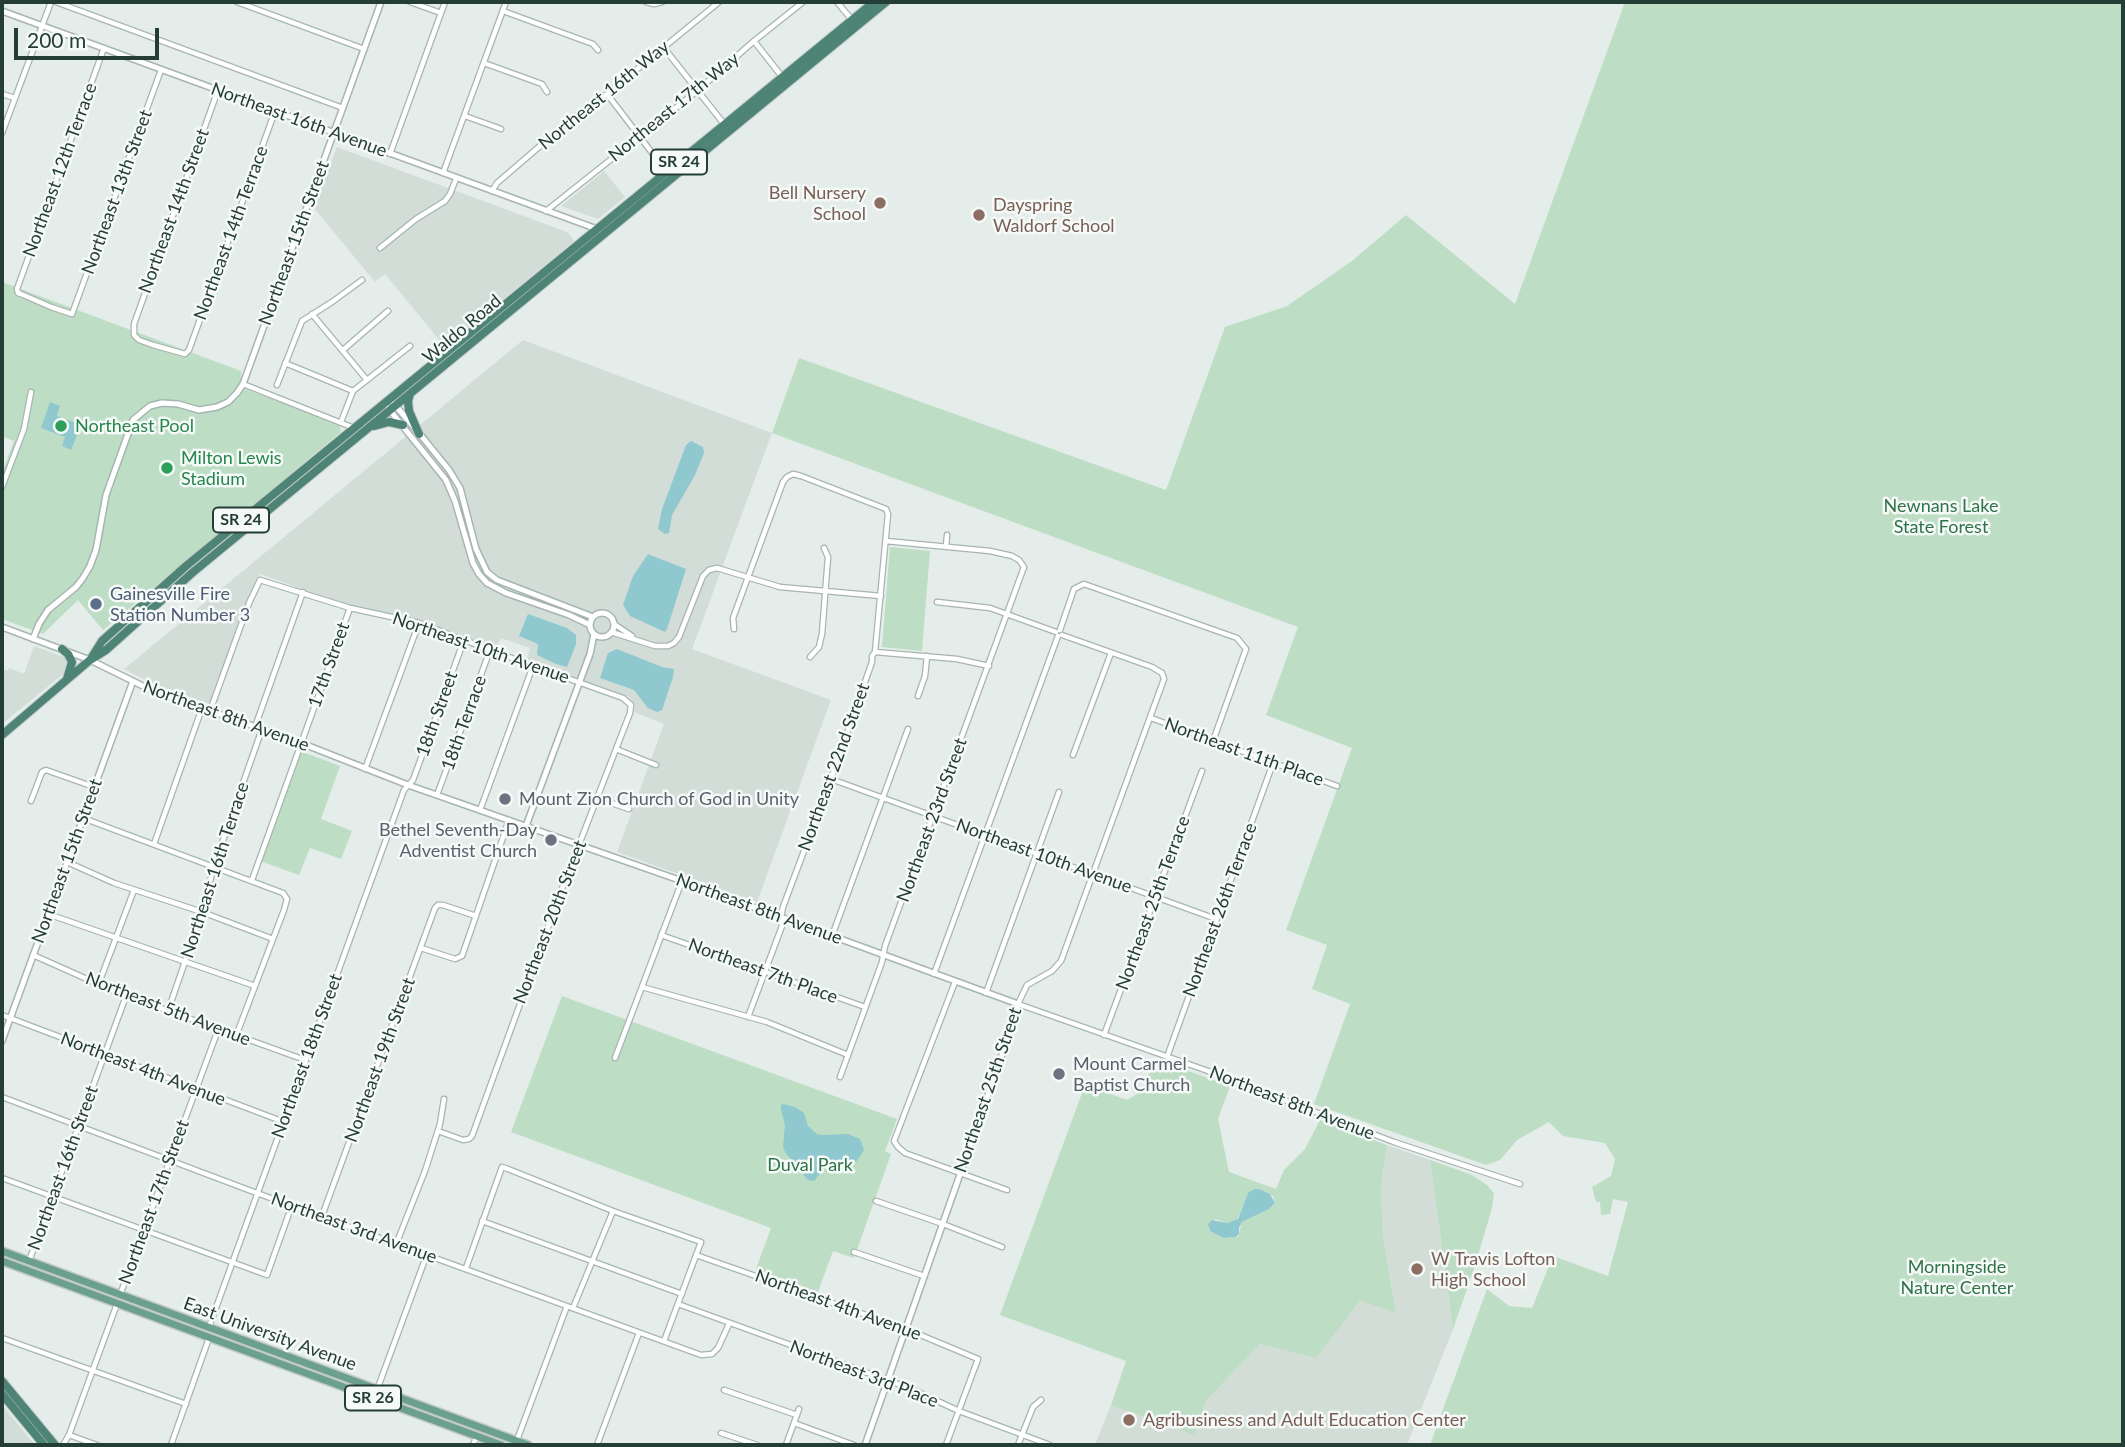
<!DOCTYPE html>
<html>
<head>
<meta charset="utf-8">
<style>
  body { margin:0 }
  #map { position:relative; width:2125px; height:1447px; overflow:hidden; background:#e4ede9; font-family:Lato,sans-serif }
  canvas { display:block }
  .frame { position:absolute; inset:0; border:4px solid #243e36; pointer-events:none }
  .scale { position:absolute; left:14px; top:28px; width:145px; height:32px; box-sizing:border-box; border:4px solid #243e36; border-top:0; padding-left:9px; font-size:21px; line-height:24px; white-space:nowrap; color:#243e36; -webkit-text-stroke:5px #f5f9f7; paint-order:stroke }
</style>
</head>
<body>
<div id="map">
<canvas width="2125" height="1447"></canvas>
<div class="frame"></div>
<div class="scale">200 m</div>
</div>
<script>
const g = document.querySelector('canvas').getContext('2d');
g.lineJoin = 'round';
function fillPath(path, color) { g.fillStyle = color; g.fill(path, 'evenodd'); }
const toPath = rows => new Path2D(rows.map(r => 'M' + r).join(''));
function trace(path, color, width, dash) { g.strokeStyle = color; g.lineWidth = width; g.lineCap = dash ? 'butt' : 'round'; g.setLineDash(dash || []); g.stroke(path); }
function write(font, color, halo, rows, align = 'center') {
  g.font = font + ' Lato,sans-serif'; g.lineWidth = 5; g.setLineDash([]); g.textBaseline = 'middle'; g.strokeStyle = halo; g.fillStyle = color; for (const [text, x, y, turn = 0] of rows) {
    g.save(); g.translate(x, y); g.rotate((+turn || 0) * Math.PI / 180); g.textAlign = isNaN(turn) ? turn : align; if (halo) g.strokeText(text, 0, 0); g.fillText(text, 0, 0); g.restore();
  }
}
const built = toPath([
  [337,147,567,232,571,236,574,241,445,347,385,274,375,282,314,208],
  [604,171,625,197,598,219,561,206],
  [523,340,772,433,692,649,831,700,757,902,617,852,664,724,634,712,635,705,629,697,526,661,530,648,501,638,496,650,417,622,335,601,260,574,212,705,151,683,124,669],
  [34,646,66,658,69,662,68,670,2,724,2,669,8,671,9,668,24,674],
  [1387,1145,1430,1160,1453,1329,1407,1445,1095,1445,1111,1405,1194,1435,1206,1401,1260,1344,1316,1358,1360,1301,1396,1313,1383,1237,1381,1186],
  [2,1405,35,1445,2,1445]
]);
const green = toPath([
  [1625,2,2123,2,2123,1445,1430,1445,1487,1289,1509,1306,1532,1308,1553,1256,1608,1276,1628,1202,1613,1199,1610,1214,1601,1215,1600,1202,1596,1202,1592,1187,1611,1176,1615,1159,1605,1143,1563,1136,1549,1122,1517,1140,1500,1160,1486,1165,1314,1104,1350,1004,1312,989,1327,945,1286,930,1352,748,1266,715,1298,627,772,433,799,358,1166,490,1225,327,1287,306,1352,261,1406,215,1515,304],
  [2,282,241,371,242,388,339,424,341,432,103,630,78,600,43,634,2,619,2,473,14,441,2,436],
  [890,547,930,551,922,651,882,647],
  [300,751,340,766,321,819,352,831,341,859,310,848,299,875,260,861],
  [562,996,897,1119,885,1151,891,1154,854,1258,833,1251,818,1292,756,1269,771,1228,511,1132],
  [1166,1063,1230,1086,1218,1119,1229,1172,1276,1189,1284,1170,1305,1149,1320,1120,1387,1145,1381,1186,1383,1237,1396,1313,1360,1301,1316,1358,1260,1344,1206,1401,1194,1435,1111,1405,1126,1361,1000,1315,1085,1085,1127,1100,1142,1091,1148,1075,1158,1066],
  [1264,1191,1273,1196,1275,1203,1269,1209,1242,1222,1238,1237,1223,1238,1210,1231,1209,1229,1215,1219,1227,1223,1237,1220,1248,1193],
  [1430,1160,1472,1175,1487,1185,1494,1193,1492,1208,1474,1269,1453,1329]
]);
const water = toPath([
  [50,402,60,406,57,416,81,425,71,450,62,446,65,437,41,428],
  [691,441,703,447,704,453,695,475,672,515,669,533,665,534,658,529,662,509,686,445],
  [648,554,686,569,667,629,665,632,630,616,623,605,633,576],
  [528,614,567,628,576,635,576,644,567,667,556,664,537,655,538,645,536,643,519,636],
  [617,649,662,667,674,669,673,677,662,710,657,712,648,708,634,690,600,678,608,653],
  [784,1104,795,1107,804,1113,808,1126,817,1134,822,1135,848,1134,860,1139,864,1150,861,1155,856,1162,849,1164,832,1163,826,1166,814,1181,808,1180,785,1152,783,1147,785,1125,781,1110,781,1105],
  [1254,1189,1259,1189,1270,1194,1275,1203,1269,1209,1242,1222,1239,1228,1239,1234,1236,1237,1223,1238,1210,1231,1208,1224,1212,1220,1227,1223,1238,1219,1248,1193]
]);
const minor = toPath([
  [56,2,343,108],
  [237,2,364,49],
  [410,2,441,13],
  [646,2,654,4,662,2],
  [837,2,852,20],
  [503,11,593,44,598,50],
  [754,41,783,78],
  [104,48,17,289,18,293,21,294,51,307,72,314,161,70],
  [664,48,724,124],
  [484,63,542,84,547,92],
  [218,90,134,324,134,335,139,340,153,345,185,354,189,350,275,111],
  [2,94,15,98],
  [607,94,666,171],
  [465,116,501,129],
  [2,133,51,2],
  [390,154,445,2],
  [443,173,506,2],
  [492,191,497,183,569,121,607,94,719,2],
  [546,211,697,91,754,41,803,2],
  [380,248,416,219,445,201,450,194,456,179],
  [312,314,367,380],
  [343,350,388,311],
  [285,363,353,391],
  [243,384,354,428],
  [277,385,302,321,332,302,362,280],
  [341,422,353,391,410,346],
  [2,487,24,429,31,392],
  [946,546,947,535],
  [937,602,990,608,1056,632],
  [614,624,632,636],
  [734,629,733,618,783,482,787,477,793,474,801,476,886,509,888,514,875,652,872,656,872,662,831,779,783,907,781,917,782,926,748,1017],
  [1060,630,1074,589,1084,584,1237,638,1246,649,1213,741],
  [611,632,655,646,668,646,674,643,679,637,703,576,709,570,717,568,780,587,881,596],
  [1062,635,1152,667,1162,673,1164,679,1061,961,1052,971,1027,985,1018,1004,1208,1071,1394,1142,1520,1184],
  [875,652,957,659,989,666],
  [810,657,819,647,822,634,828,557,824,548],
  [918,696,925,676,927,656],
  [210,711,249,603,260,580,350,608,419,623,533,666,623,698,631,705,630,713,563,886,472,1136,469,1139,463,1140,438,1131],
  [1151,718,1337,786],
  [255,727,303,592],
  [616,749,656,765],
  [1073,755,1111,653],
  [365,769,419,623],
  [831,779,1216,919],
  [437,795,490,650],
  [597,798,629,809],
  [31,801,42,772,46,770,94,787],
  [480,810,533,666],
  [83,818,283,893,287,899,284,910,236,1036],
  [154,844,202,708],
  [67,862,114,883,202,912,273,939],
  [252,880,350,608],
  [48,914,255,986],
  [661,935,865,1007],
  [832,936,908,729],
  [421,948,455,959,462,956,509,820],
  [33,955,116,992,305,1060],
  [934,974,1058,636],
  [955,982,894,1141,898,1147,905,1153,1007,1190],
  [99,983,134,890],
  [642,987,767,1022,848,1055],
  [986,993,1059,792],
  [168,1011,202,912,214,866,262,729],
  [2,1015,284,1122],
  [1104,1035,1202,771],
  [1167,1057,1273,763],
  [615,1058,682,881],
  [840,1077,882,962,885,946,1024,567,1019,560,1012,556,990,551,886,541],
  [2,1097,254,1192,701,1355,712,1354,718,1348,729,1324],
  [2,1178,267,1275,292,1205],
  [876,1201,943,1224,1002,1247],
  [322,1216,435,908,438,905,443,905,476,916],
  [482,1221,682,1294],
  [397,1242,425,1171,440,1124,444,1099],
  [854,1252,924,1276],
  [696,1255,906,1329,978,1359,946,1445],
  [29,1261,126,996],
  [466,1268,502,1167,508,1169,613,1211,701,1242,664,1341],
  [120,1295,218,1030],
  [678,1304,909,1388,959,1411,1050,1445],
  [573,1308,613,1211],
  [209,1327,404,790,413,780,464,640],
  [2,1338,186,1404],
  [377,1390,427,1254],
  [724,1390,797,1415],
  [794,1423,854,1445],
  [721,1433,757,1445],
  [69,1435,97,1445],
  [517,1440,567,1306],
  [63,1445,69,1435,117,1304],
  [171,1445,209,1338],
  [473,1445,477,1436],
  [597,1445,639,1333],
  [786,1445,799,1409],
  [1018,1445,1033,1407,1041,1400]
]);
const tertiary = toPath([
  [2,11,597,229],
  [394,404,413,426],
  [388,408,446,480,455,501,473,563,479,574,487,583,506,593,569,615,590,625],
  [419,433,449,470,460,488,476,549,487,572,497,580,593,617],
  '590 625a12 12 0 1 1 24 0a12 12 0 1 1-24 0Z',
  [2,627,90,660,149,689,301,743,408,785,682,881,1018,1004,1017,1012,865,1445],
  [33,639,39,624,48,610,76,587,83,578,90,566,96,550,106,495,133,420,150,406,162,403,178,404,199,410,217,407,228,402,237,393,243,384,381,2],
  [526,826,590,654,594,634],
  [2,1041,133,681]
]);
const primary = toPath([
  [2,1251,528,1445],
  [2,1261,501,1445]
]);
const trunk = toPath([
  [410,394,408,401,409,411,419,434],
  [374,426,389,422,403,425],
  [62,649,68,654,72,662,67,679],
  [92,657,102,641,186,566,874,2],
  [2,735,90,660,106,650,192,573,886,2],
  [2,1381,55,1445],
  [2,1394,44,1445]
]);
const markers = [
  [880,203,7,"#8d6e63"],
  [979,215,7,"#8d6e63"],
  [61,426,7,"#2e9e5b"],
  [167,468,7,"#2e9e5b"],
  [96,604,7,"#5c6f8a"],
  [505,799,7,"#6b7280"],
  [551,840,7,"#6b7280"],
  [1059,1074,7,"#6b7280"],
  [1417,1269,7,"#8d6e63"],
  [1129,1420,7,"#8d6e63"]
];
const shields = [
  [679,162,56],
  [241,520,56],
  [373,1398,56]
];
const shieldNames = [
  ["SR 24",679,162],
  ["SR 24",241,520],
  ["SR 26",373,1398]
];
const streetNames = [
  ["Northeast 16th Way",604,95,-39],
  ["Northeast 17th Way",674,107,-39],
  ["Northeast 16th Avenue",299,120,20],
  ["Northeast 12th Terrace",60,170,-70],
  ["Northeast 13th Street",117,192,-70],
  ["Northeast 14th Street",174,211,-70],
  ["Northeast 14th Terrace",231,233,-70],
  ["Northeast 15th Street",294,243,-70],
  ["Waldo Road",462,329,-40],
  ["Northeast 10th Avenue",481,648,19],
  ["17th Street",329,665,-70],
  ["18th Street",437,714,-70],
  ["Northeast 8th Avenue",226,716,20],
  ["18th Terrace",464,723,-70],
  ["Northeast 11th Place",1244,752,20],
  ["Northeast 22nd Street",834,767,-70],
  ["Northeast 23rd Street",932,820,-70],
  ["Northeast 10th Avenue",1044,856,20],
  ["Northeast 15th Street",67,861,-70],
  ["Northeast 16th Terrace",215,870,-72],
  ["Northeast 25th Terrace",1153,903,-70],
  ["Northeast 8th Avenue",759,909,20],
  ["Northeast 26th Terrace",1220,910,-70],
  ["Northeast 20th Street",550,922,-69],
  ["Northeast 7th Place",763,971,20],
  ["Northeast 5th Avenue",168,1009,21],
  ["Northeast 18th Street",307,1056,-70],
  ["Northeast 19th Street",380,1060,-70],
  ["Northeast 4th Avenue",143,1069,21],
  ["Northeast 25th Street",988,1090,-71],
  ["Northeast 8th Avenue",1292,1103,21],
  ["Northeast 16th Street",63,1168,-70],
  ["Northeast 17th Street",154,1202,-70],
  ["Northeast 3rd Avenue",354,1228,20],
  ["Northeast 4th Avenue",838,1305,20],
  ["East University Avenue",270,1334,20],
  ["Northeast 3rd Place",864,1374,21]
];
const educationNames = [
  ["Bell Nursery",866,193,"right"],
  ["School",866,214,"right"],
  ["Dayspring",993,205],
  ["Waldorf School",993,226],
  ["W Travis Lofton",1431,1259],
  ["High School",1431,1280],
  ["Agribusiness and Adult Education Center",1143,1420]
];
const leisureNames = [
  ["Northeast Pool",75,426],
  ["Milton Lewis",181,458],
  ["Stadium",181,479]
];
const parkNames = [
  ["Newnans Lake",1941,506],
  ["State Forest",1941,527],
  ["Duval Park",810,1165],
  ["Morningside",1957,1267],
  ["Nature Center",1957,1288]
];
const serviceNames = [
  ["Gainesville Fire",110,594],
  ["Station Number 3",110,615]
];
const worshipNames = [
  ["Mount Zion Church of God in Unity",519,799],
  ["Bethel Seventh-Day",537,830,"right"],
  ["Adventist Church",537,851,"right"],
  ["Mount Carmel",1073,1064],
  ["Baptist Church",1073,1085]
];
fillPath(built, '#d2ddd8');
fillPath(green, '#beddc5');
fillPath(water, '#8fc8cf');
trace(minor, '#a7b5b0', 7);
trace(tertiary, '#a7b5b0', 8);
trace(primary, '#c2c9c7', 10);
trace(trunk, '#c2c9c7', 10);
trace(minor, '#fff', 4.5);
trace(tertiary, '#fff', 5);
trace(primary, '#6ba090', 7);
trace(trunk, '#4e8476', 8);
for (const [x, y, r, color] of markers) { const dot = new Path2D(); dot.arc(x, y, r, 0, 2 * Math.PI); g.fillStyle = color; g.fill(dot); trace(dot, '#f5f9f7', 2.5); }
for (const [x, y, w] of shields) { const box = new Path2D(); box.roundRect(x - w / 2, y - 12.5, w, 25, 5); g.fillStyle = '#f5f9f7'; g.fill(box); trace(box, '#243e36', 2); }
write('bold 16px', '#243e36', null, shieldNames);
write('18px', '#243e36', '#f5f9f7', streetNames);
write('18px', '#785e54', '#f5f9f7', educationNames, 'left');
write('18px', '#27864d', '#f5f9f7', leisureNames, 'left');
write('18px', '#307347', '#f5f9f7', parkNames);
write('18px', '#4e5e75', '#f5f9f7', serviceNames, 'left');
write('18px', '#5b616d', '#f5f9f7', worshipNames, 'left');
</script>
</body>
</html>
